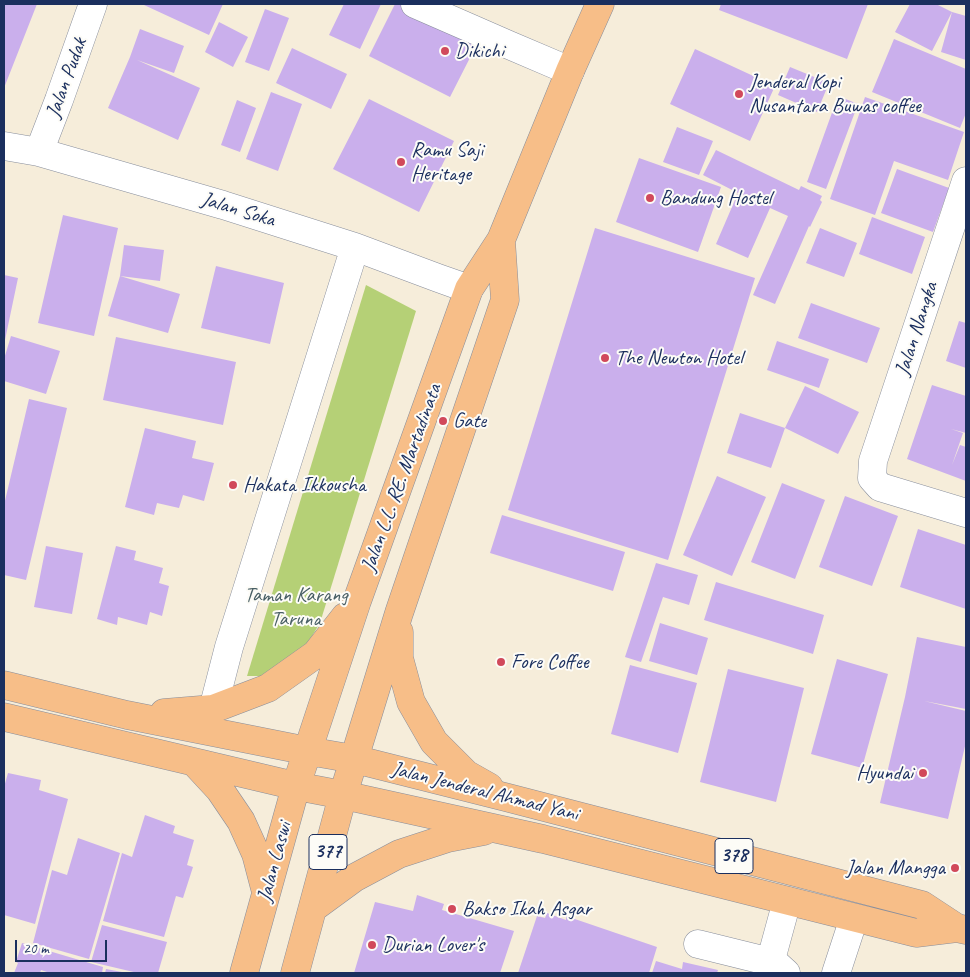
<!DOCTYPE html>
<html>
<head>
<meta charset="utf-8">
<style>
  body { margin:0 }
  #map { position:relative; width:970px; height:977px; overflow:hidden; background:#f6edda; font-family:Caveat,sans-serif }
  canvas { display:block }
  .frame { position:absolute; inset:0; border:5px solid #1b2f5e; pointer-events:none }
  .scale { position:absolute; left:15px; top:940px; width:92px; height:22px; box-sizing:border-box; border:2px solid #1b2f5e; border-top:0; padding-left:6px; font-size:15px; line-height:18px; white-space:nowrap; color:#1b2f5e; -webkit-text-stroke:4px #fdfcf7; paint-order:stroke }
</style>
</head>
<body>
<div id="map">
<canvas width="970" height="977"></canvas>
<div class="frame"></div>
<div class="scale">20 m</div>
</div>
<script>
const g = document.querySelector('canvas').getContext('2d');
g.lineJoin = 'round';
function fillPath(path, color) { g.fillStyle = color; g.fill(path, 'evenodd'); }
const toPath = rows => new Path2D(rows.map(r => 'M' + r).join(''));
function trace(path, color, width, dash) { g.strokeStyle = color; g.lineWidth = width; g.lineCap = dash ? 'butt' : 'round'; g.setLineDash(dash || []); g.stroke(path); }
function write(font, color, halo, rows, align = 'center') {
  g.font = font + ' Caveat,sans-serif'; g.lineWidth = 4; g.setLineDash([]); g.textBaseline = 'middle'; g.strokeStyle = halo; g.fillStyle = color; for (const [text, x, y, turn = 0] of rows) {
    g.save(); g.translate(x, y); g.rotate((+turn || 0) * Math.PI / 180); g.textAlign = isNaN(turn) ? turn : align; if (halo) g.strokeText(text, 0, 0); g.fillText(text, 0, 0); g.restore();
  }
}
const green = toPath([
  [366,285,416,311,320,623,309,641,288,663,263,676,247,676]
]);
const building = toPath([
  [4,4,37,4,4,88],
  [145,4,223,4,209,35,144,5],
  [344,4,381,4,360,49,329,35],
  [395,4,402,4,478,42,450,97,369,56],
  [721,4,868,4,847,59,719,10],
  [910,4,936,4,952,12,966,16,966,60,941,52,952,12,932,51,895,32],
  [265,9,289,18,269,71,245,62],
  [219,22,248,37,233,67,205,52],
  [140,29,184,46,174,73,137,60,200,88,178,140,108,108,130,57],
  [894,39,966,69,966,113,960,128,872,92],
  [292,48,347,74,331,109,276,83],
  [695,49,775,86,750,141,670,104],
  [790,67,829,83,817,112,778,95],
  [271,92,302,104,278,171,246,159],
  [838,96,858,104,826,189,807,182],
  [865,97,964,132,948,180,894,161,875,215,830,199],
  [369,99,454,141,419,212,333,169],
  [237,100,256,108,240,152,221,145],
  [677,127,713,141,699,175,663,162],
  [716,150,799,190,801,186,822,196,820,200,822,202,810,227,809,226,775,304,753,295,788,216,770,208,748,258,716,244,738,193,703,175],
  [639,158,721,187,698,252,616,222],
  [897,169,949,188,933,232,881,213],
  [63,215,118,228,94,336,38,323],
  [872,217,925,237,912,274,859,254],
  [595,228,755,278,668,560,508,510],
  [820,228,857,243,844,277,806,263],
  [124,245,164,250,160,281,120,276,180,294,168,333,108,316,120,276],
  [216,266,284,283,270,344,201,328],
  [4,275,18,278,5,340,4,339],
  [811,303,880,328,867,363,798,338],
  [959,321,966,323,966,368,946,361],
  [11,336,60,351,46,394,4,381,4,359],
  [116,337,236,362,223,425,103,400],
  [777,341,829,359,819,388,767,370],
  [932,385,966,396,966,433,951,429,963,433,952,465,960,445,966,447,966,481,907,459],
  [805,386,859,412,838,454,785,428],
  [29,399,67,408,26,580,4,575,4,505],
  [740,413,785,428,771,468,727,453],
  [145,428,196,441,192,458,214,463,204,501,183,495,179,508,157,503,154,515,125,507],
  [717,476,766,497,732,576,683,555],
  [782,483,825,500,795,579,751,562],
  [845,496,898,516,872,586,819,567],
  [502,515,625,552,613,591,490,553],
  [918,529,966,545,966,609,900,587],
  [46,546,83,553,72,614,34,607],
  [116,546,136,551,134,560,163,568,159,583,169,586,162,616,150,612,147,625,118,617,117,625,97,619],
  [656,563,698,575,689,605,663,597,641,662,625,657],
  [716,582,824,615,813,654,704,620],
  [660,623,708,638,697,675,649,661],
  [917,637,966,647,966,709,924,701,966,711,966,742,948,819,880,803,905,697],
  [837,659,888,674,862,768,811,754],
  [630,665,697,683,678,753,611,734],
  [728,669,804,688,776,802,700,782],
  [8,773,41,780,39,790,68,799,35,924,4,915,4,787],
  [145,815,175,826,173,833,194,840,187,865,193,867,183,898,176,896,164,937,103,921,122,853,132,857],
  [78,838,120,853,89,959,33,943,52,870,67,875],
  [417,895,444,904,442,910,514,931,500,973,354,973,375,902,413,911],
  [547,913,566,920,566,916,657,947,649,973,518,973,537,916,545,918],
  [102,925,167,942,158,973,138,973,91,962],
  [22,943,103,967,102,973,50,973,41,970,40,973,14,973,18,963,16,962],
  [656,961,682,969,683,962,718,970,717,973,652,973],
  [106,969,122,972,122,973,105,973]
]);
const minor = toPath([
  [415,4,509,45,570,71],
  [4,146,39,152,223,205,355,247,438,278,469,289],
  [39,152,59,100,93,4],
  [966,181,873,461,872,478,880,487,966,513],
  [213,709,229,647,355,247],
  [698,944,775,963],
  [786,973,775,963,772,956,787,901],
  [836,973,854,918]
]);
const major = toPath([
  [399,632,399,658,411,702,434,742,466,774,489,787],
  [4,685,127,715,308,751,354,759,505,797,922,905,957,928],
  [164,713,213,709,268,688,316,654,345,617],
  [4,717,296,786,343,795,543,839,916,933,957,928,966,930],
  [195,763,220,790,241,821,256,854,266,892],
  [313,908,354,878,399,854,448,838,484,831],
  [244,973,296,786,357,601,469,289,501,240,570,71,600,4],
  [295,973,343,795,399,613,505,300,501,240]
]);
const markers = [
  [445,51,5,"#d1495b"],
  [739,94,5,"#d1495b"],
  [401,162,5,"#d1495b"],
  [650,198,5,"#d1495b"],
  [605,358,5,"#d1495b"],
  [443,421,5,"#d1495b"],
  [233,485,5,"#d1495b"],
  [501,662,5,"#d1495b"],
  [923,773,5,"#d1495b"],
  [955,868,5,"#d1495b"],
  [452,909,5,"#d1495b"],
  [372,945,5,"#d1495b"]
];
const shields = [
  [328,852,38],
  [734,856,38]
];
const shieldNames = [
  ["377",328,852],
  ["378",734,856]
];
const poiNames = [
  ["Dikichi",455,51],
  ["Jenderal Kopi",749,82],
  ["Nusantara Buwas coffee",749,106],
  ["Ramu Saji",411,150],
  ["Heritage",411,174],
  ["Bandung Hostel",660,198],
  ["The Newton Hotel",615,358],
  ["Gate",453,421],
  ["Hakata Ikkousha",243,485],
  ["Fore Coffee",511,662],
  ["Hyundai",913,773,"right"],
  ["Jalan Mangga",945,868,"right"],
  ["Bakso Ikah Asgar",462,909],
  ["Durian Lover's",382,945]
];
const streetNames = [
  ["Jalan Pudak",67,78,-70],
  ["Jalan Soka",238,210,17],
  ["Jalan Nangka",917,329,-72],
  ["Jalan L.L. RE. Martadinata",402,478,-70],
  ["Jalan Jenderal Ahmad Yani",485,792,14],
  ["Jalan Laswi",275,862,-75]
];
const parkNames = [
  ["Taman Karang",296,595],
  ["Taruna",296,619]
];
fillPath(green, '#b5d076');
fillPath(building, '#caafec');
trace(minor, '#888e9c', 29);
trace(major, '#888e9c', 29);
trace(minor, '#fff', 28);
trace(major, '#f7be88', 28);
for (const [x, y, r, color] of markers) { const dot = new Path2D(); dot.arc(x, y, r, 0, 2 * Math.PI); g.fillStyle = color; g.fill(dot); trace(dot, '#fdfcf7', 2); }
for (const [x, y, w] of shields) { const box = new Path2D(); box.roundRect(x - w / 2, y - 17.5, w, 35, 4); g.fillStyle = '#fdfcf7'; g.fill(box); trace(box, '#1b2f5e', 1); }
write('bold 20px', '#1b2f5e', null, shieldNames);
write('21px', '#1b2f5e', '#fdfcf7', poiNames, 'left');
write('21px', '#1b2f5e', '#fdfcf7', streetNames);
write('21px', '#495f65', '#fdfcf7', parkNames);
</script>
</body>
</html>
